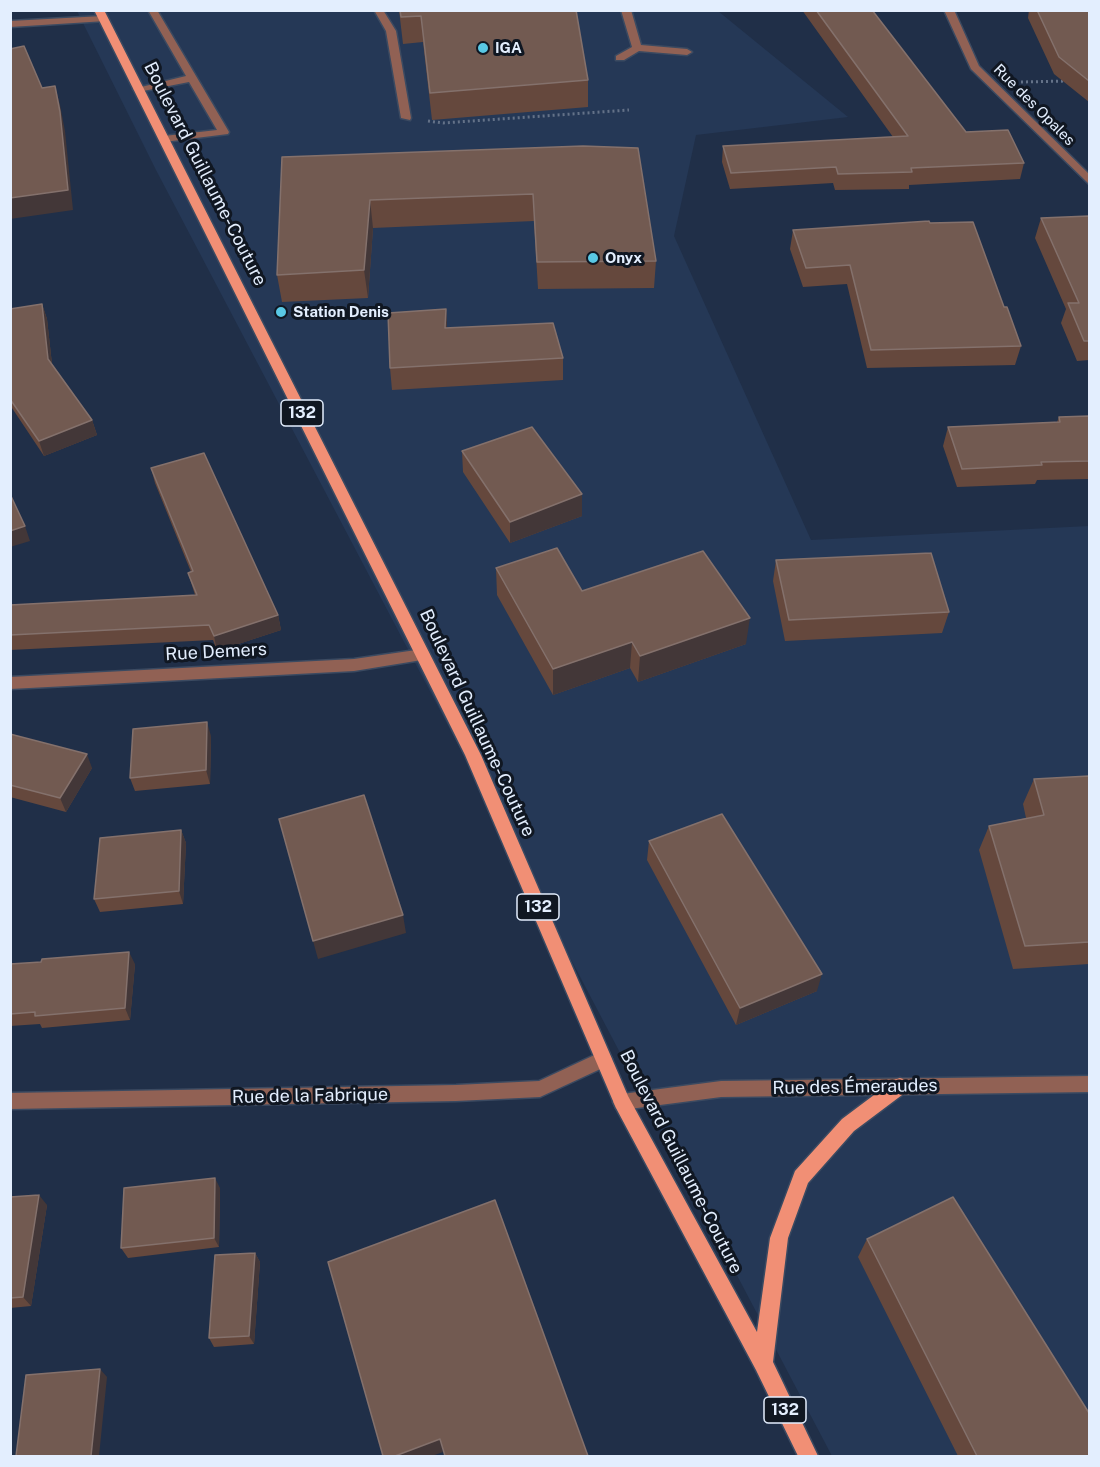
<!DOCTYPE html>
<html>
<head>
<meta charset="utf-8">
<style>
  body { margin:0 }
  #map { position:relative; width:1100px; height:1467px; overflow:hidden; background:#202f48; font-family:"Public Sans",sans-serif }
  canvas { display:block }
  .frame { position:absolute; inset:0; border:12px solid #e3eefe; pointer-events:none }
</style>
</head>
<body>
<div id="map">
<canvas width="1100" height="1467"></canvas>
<div class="frame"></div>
</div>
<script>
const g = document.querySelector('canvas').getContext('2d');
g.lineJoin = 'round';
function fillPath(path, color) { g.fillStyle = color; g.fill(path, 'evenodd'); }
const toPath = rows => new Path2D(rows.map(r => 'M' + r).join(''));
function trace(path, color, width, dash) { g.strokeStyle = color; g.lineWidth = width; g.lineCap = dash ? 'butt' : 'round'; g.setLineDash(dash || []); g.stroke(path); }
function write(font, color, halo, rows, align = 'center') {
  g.font = font + ' "Public Sans",sans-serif'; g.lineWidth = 6; g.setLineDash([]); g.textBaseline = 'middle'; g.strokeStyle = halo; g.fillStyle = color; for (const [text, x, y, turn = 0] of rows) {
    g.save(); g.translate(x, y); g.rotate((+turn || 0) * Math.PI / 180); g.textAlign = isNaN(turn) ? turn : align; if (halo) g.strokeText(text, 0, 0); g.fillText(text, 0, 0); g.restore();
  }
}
const built = toPath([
  [77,11,718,11,848,117,696,135,674,236,811,540,1089,526,1089,1456,832,1456,156,170]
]);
const path = toPath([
  [1021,82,1068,81],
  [428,121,443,123,629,110]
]);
const minor = toPath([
  [148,10,157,10,229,132,228,134,164,142,159,139,164,136,217,130,189,82,138,92,133,89,186,76,148,10],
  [374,10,383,10,396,31,411,118,410,120,401,118,386,31,374,10],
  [621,10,631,10,641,45,687,49,692,52,687,55,639,51,624,60,616,60,616,56,632,47,621,10],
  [944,10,954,10,979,66,1090,175,1090,185,971,69,944,10],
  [103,16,108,19,106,21,10,27,10,21,103,16],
  [423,649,428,651,430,655,428,659,354,671,10,689,10,677,354,659,423,649],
  [603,1051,609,1053,612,1059,609,1065,540,1097,456,1101,10,1109,10,1093,456,1085,539,1081,603,1051],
  [1090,1076,1090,1092,721,1097,622,1110,616,1108,613,1102,616,1096,622,1094,721,1081,1090,1076]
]);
const major = toPath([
  [94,10,104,10,481,755,628,1096,757,1332,770,1238,795,1171,842,1119,894,1080,900,1078,906,1080,909,1086,906,1092,854,1131,808,1183,788,1238,773,1362,818,1456,798,1456,756,1370,616,1108,465,755,94,10]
]);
const wall = toPath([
  [399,10,576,10,588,80,588,107,432,120,423,42,403,44],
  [802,10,872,10,966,132,1024,163,1020,179,909,185,909,189,835,190,833,183,730,189,722,162,723,146,893,137],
  [1029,10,1089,10,1089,102,1054,74,1028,18],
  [583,146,656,261,654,288,538,289,534,221,373,228,368,298,282,302,277,275,282,157],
  [1089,216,1089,360,1077,361,1061,323,1066,309,1035,238,1041,218],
  [930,223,1004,307,1021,346,1015,365,867,368,847,284,803,287,790,249,793,230],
  [42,304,47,319,52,364,92,420,97,435,44,456,10,405,10,309],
  [446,309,447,328,563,358,563,380,392,390,390,368],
  [1089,416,1089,479,1037,480,1035,484,957,487,943,446,948,427,1057,422,1059,417],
  [462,451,582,494,582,516,510,543,463,472],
  [151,468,278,615,281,630,217,651,213,640,10,650,10,605,195,595,188,573,191,572,155,483],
  [776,560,949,612,942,633,785,641,773,581],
  [496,568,746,644,638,682,630,668,553,695,497,595],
  [10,734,92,768,66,812,10,797],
  [211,736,210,784,135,791,130,778],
  [1089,776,1089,964,1013,969,979,850,989,826,1026,818,1023,804,1034,779],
  [181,830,186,843,183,904,100,912,94,899],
  [649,841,817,991,736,1025,647,860],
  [10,964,135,964,130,1020,42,1028,40,1024,10,1026],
  [220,1188,219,1247,128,1258,121,1248],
  [10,1197,47,1205,31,1306,10,1308],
  [867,1239,1089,1456,958,1456,858,1257],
  [255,1253,260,1262,254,1344,214,1347,209,1338]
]);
const shadedWall = toPath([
  [55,86,60,105,65,131,73,210,10,219,10,198],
  [370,200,373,228,368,298,364,270],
  [42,304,47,319,53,374,48,359],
  [446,309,447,331,445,328],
  [92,420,97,435,44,456,39,441],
  [582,494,582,516,510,543,510,522],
  [25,526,30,541,10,547,10,531],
  [278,615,281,630,217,651,214,636],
  [750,618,746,644,638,682,640,656],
  [632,642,630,668,553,695,553,669],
  [207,722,211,736,210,784,206,770],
  [87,754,92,768,66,812,60,798],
  [181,830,186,843,183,904,179,891],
  [403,915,406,933,318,959,313,941],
  [129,952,135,964,130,1020,125,1008],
  [822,974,817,991,736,1025,740,1008],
  [215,1178,220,1188,219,1247,214,1238],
  [39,1195,47,1205,31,1306,23,1297],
  [255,1253,260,1262,254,1344,249,1336],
  [100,1369,107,1377,99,1456,91,1456],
  [440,1439,443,1452,432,1456,395,1456]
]);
const building = toPath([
  [400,10,576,10,588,80,430,93,421,16,401,17,400,10],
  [816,10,872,10,966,132,1008,130,1024,163,911,168,912,172,838,174,836,167,731,173,723,146,908,136,816,10],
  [1037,10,1089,10,1089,81,1059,57,1037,10],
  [24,46,42,88,55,86,60,112,68,190,10,198,10,49,24,46],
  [583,146,638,148,656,261,537,262,533,194,370,200,364,270,277,275,282,157,583,146],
  [1089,216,1089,341,1084,341,1068,303,1079,303,1041,218,1089,216],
  [929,221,930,223,973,222,1004,307,1007,307,1021,346,871,350,850,265,806,268,793,230,929,221],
  [42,304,48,359,92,420,39,441,10,399,10,309,42,304],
  [446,309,445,328,553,323,563,358,390,368,388,313,446,309],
  [1089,416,1089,461,1041,462,1042,465,962,469,948,427,1060,422,1059,417,1089,416],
  [532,427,582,494,510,522,462,451,532,427],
  [204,453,278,615,214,636,209,625,10,635,10,605,197,595,188,573,193,571,151,468,204,453],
  [10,494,25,526,10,531,10,494],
  [557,548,582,591,703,551,750,618,640,656,632,642,553,669,496,568,557,548],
  [931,553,949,612,789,620,776,560,931,553],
  [207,722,206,770,130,778,133,729,207,722],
  [10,734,87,754,60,798,10,785,10,734],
  [1089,776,1089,942,1025,946,989,826,1044,815,1034,779,1089,776],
  [364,795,403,915,313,941,279,819,364,795],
  [722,814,822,974,740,1008,649,841,722,814],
  [181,830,179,891,94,899,100,838,181,830],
  [129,952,125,1008,35,1016,35,1012,10,1014,10,964,41,962,42,959,129,952],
  [215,1178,214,1238,121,1248,124,1188,215,1178],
  [39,1195,23,1297,10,1298,10,1197,39,1195],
  [953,1197,1089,1413,1089,1456,977,1456,867,1239,953,1197],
  [495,1200,588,1456,445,1456,440,1439,395,1456,383,1456,328,1262,495,1200],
  [255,1253,249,1336,209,1338,215,1255,255,1253],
  [100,1369,91,1456,16,1456,26,1375,100,1369]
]);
const markers = [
  [483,48,6,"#59c8e5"],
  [593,258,6,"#59c8e5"],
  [281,312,6,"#59c8e5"]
];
const farPoinames = [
  ["IGA",495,48],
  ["Onyx",605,258],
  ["Station Denis",293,312]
];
const farStreetnames = [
  ["Rue des Opales",1034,105,45]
];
const shields = [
  [302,413,42],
  [538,907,42],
  [785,1410,42]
];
const shieldNames = [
  ["132",302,413],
  ["132",538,907],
  ["132",785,1410]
];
const streetNames = [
  ["Boulevard Guillaume-Couture",205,174,63],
  ["Rue Demers",216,652,-3],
  ["Boulevard Guillaume-Couture",477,723,65],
  ["Rue des Émeraudes",855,1087,-1],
  ["Rue de la Fabrique",310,1096,-1],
  ["Boulevard Guillaume-Couture",681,1162,63]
];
fillPath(built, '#253856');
trace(minor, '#3b4a61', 3);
trace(major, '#3b4a61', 3);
trace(path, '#647288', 3, [2, 3]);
fillPath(minor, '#916154');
fillPath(major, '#f18f75');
fillPath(wall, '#65483d');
fillPath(shadedWall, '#433738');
fillPath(building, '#725a51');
trace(building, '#84716c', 1.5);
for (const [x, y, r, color] of markers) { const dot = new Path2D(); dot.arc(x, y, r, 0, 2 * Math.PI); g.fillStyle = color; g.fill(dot); trace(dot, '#101722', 2); }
write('bold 15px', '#e3eefe', '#101722', farPoinames, 'left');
write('15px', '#e3eefe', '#101722', farStreetnames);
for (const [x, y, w] of shields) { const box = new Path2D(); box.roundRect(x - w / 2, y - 13, w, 26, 4.5); g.fillStyle = '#101722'; g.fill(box); trace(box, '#e3eefe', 1.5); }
write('bold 16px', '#e3eefe', null, shieldNames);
write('18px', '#e3eefe', '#101722', streetNames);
</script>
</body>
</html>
